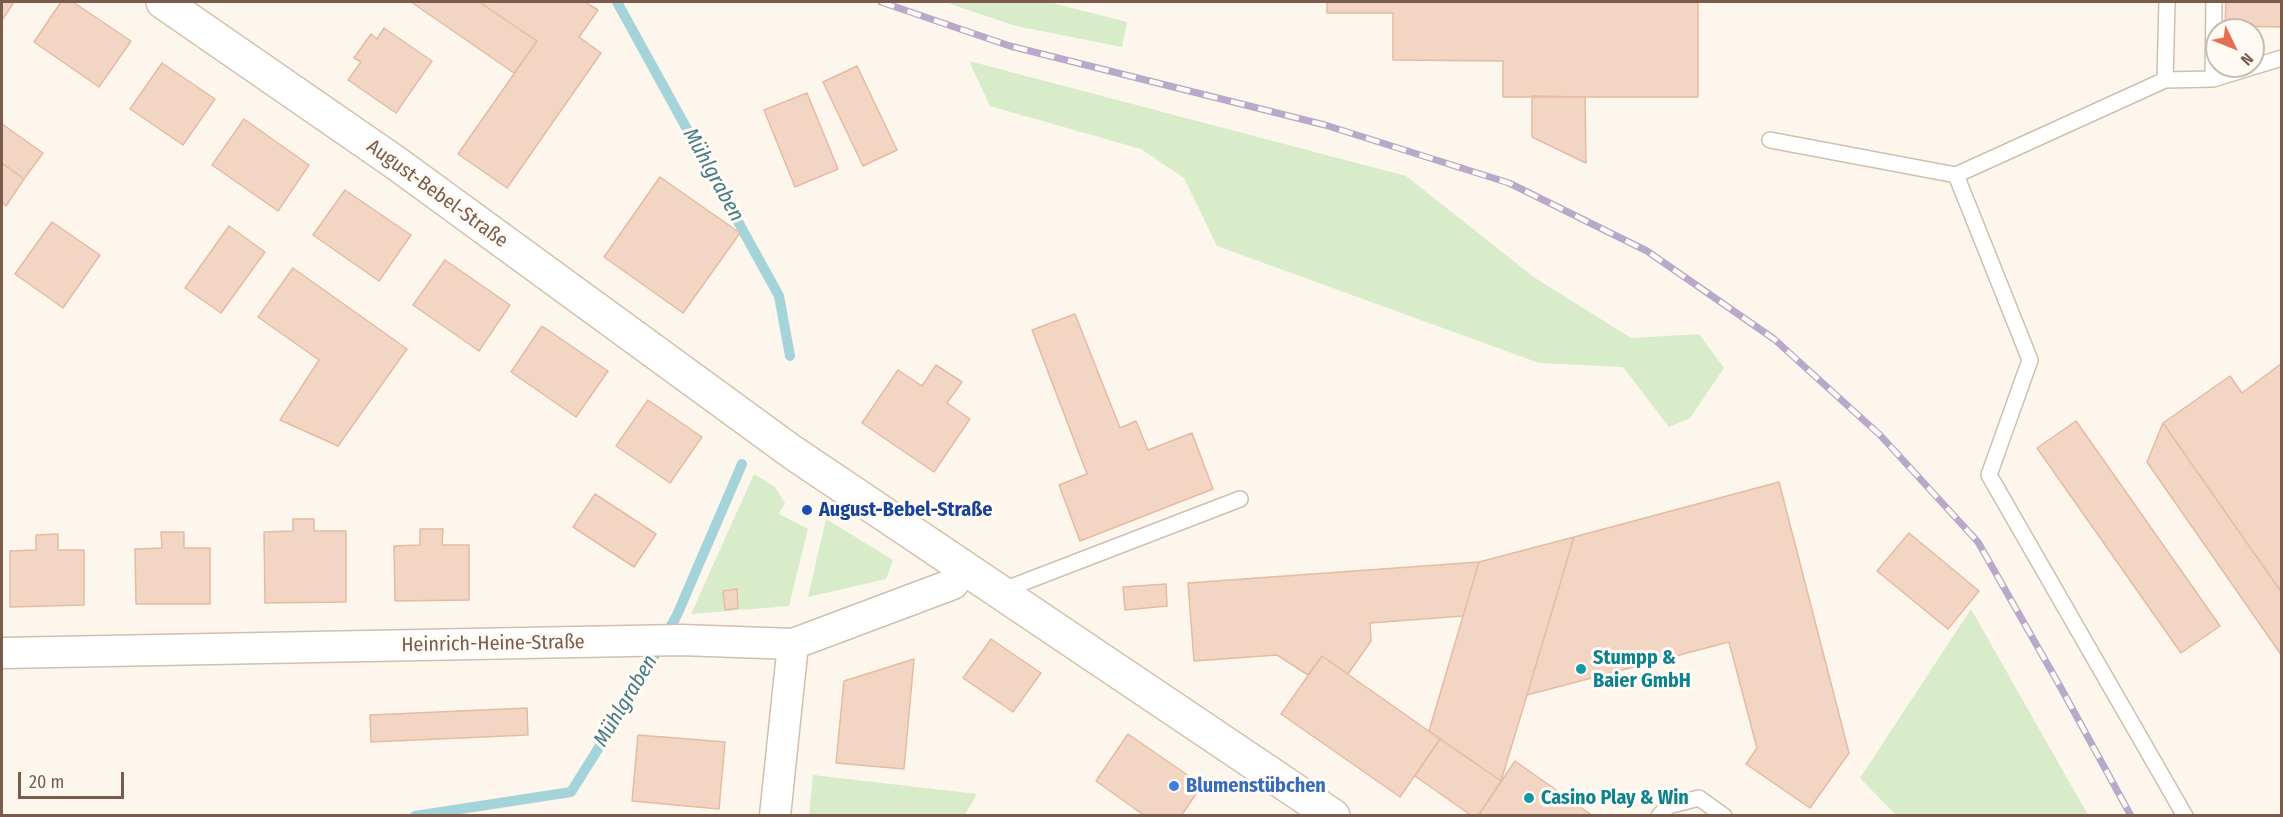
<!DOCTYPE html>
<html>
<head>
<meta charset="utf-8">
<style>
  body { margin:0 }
  #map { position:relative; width:2283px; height:817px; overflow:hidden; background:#fdf6ec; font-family:"Fira Sans Condensed",sans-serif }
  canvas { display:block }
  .frame { position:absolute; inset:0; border:3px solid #7a5c4d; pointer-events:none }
  .north { position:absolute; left:2205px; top:18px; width:60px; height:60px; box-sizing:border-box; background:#fffaf3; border:2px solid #cabbb1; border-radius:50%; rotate:133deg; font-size:16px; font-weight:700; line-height:24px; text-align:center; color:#7a5c4d }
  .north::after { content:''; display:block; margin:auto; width:21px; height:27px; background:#e76f51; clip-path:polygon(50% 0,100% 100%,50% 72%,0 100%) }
  .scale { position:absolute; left:18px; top:772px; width:106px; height:27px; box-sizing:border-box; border:3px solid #7a5c4d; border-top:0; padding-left:8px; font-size:18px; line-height:21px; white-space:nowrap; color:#7a5c4d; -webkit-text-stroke:4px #fffaf3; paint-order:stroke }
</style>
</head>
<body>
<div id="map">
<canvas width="2283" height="817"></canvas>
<div class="frame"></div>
<div class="north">N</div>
<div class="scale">20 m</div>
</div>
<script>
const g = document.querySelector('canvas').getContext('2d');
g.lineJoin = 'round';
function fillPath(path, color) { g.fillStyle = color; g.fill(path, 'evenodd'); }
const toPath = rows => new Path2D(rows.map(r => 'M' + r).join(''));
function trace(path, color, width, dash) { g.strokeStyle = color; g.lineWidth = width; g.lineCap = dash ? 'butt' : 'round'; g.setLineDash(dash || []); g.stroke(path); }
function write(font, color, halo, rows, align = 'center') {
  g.font = font + ' "Fira Sans Condensed",sans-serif'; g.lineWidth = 6; g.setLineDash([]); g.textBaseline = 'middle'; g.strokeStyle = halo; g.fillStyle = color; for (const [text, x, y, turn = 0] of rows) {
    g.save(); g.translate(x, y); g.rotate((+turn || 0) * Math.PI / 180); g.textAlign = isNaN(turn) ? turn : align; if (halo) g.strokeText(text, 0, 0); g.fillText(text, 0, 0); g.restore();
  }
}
const green = toPath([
  [944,2,1049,2,1127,22,1122,47,1016,26],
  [969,61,1406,176,1535,278,1631,338,1699,334,1724,368,1690,418,1669,427,1623,367,1539,363,1217,246,1184,178,1141,149,990,106],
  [754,474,775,487,785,503,779,514,808,529,789,606,691,614],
  [826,519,893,560,886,579,808,597],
  [1971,609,2088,815,1896,815,1860,778],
  [813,775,977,794,965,815,809,815]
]);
const stream = toPath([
  [617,2,779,296,790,356],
  [415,816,571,792,640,682,677,615,742,464]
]);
const building = toPath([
  [2,2,14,2,2,20,2,2],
  [61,2,73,2,131,41,99,87,34,42,61,2],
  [411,2,479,2,537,41,514,73,411,2],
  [479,2,585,2,598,10,579,37,601,53,507,188,458,154,537,41,479,2],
  [1327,2,1698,2,1698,97,1503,97,1503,61,1393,60,1393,13,1327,13,1327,2],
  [2226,2,2282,2,2282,27,2225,26,2226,2],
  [384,28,432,61,396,113,348,80,361,62,354,58,371,34,377,39,384,28],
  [162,63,215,99,183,145,130,109,162,63],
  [857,66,897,150,863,166,823,82,857,66],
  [807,93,838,169,795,187,764,110,807,93],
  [1532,96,1585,97,1586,163,1532,137,1532,96],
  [244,119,309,165,278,211,212,165,244,119],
  [2,124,43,153,24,179,2,163,2,124],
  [2,163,24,179,6,206,2,202,2,163],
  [660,177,740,233,683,313,604,257,660,177],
  [345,190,411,235,379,281,313,235,345,190],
  [52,222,100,255,63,308,15,274,52,222],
  [229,226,265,252,221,313,185,288,229,226],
  [445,260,510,305,479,351,413,305,445,260],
  [293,268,407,349,338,446,280,420,319,360,258,317,293,268],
  [1075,314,1120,428,1136,421,1148,450,1192,433,1213,489,1080,541,1059,485,1087,474,1032,330,1075,314],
  [542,326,608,371,576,417,511,372,542,326],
  [2282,363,2282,593,2163,423,2230,376,2242,393,2282,363],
  [936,365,962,382,947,403,970,419,934,472,862,423,898,370,922,386,936,365],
  [648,400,702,437,670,483,616,446,648,400],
  [2076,421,2220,626,2181,653,2037,448,2076,421],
  [2163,423,2282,593,2282,656,2147,462,2163,423],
  [1779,482,1849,753,1810,808,1746,764,1757,748,1729,642,1527,695,1574,537,1779,482],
  [595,494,656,534,634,567,573,527,595,494],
  [293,519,314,519,314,531,346,531,346,602,265,603,264,532,293,531,293,519],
  [420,529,443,529,442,545,469,545,469,600,395,601,394,546,420,545,420,529],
  [161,532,184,532,184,548,210,548,210,604,136,604,135,549,162,548,161,532],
  [1909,533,1979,591,1948,629,1877,571,1909,533],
  [58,534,58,550,84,550,84,605,10,607,10,551,36,550,36,535,58,534],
  [1574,537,1527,695,1501,781,1429,731,1479,562,1574,537],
  [1479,562,1463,616,1370,623,1371,641,1348,674,1322,656,1308,675,1277,655,1194,661,1188,583,1479,562],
  [1166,584,1167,606,1125,610,1123,587,1166,584],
  [737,589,738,608,725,610,723,591,737,589],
  [991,639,1041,673,1013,712,963,678,991,639],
  [1322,656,1440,739,1400,797,1281,714,1322,656],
  [914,659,904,769,836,763,844,681,914,659],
  [527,708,528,735,371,742,370,715,527,708],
  [1128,734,1202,785,1181,816,1145,816,1096,781,1128,734],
  [638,735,725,742,719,809,632,801,638,735],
  [1440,739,1501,781,1478,816,1472,816,1415,776,1440,739],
  [1515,761,1593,816,1478,816,1515,761]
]);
const lane = toPath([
  [2213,79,2214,2],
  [2165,80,2213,79,2282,58],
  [1770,140,1956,175,2165,80,2167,2],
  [1956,175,2030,360,1989,475,2185,816],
  [1001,591,1240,499],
  [1659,816,1668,806,1699,798,1724,816]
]);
const street = toPath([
  [2,653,681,640,793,644,953,584,965,567],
  [775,816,793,644]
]);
const secondary = toPath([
  [163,2,396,163,792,452,1333,816]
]);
const rail = toPath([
  [881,2,1010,46,1325,125,1509,183,1647,251,1774,339,1880,435,1978,542,2061,688,2131,816]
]);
const markers = [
  [807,510,6,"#1a4fb4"],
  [1581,669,6,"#0f9aa8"],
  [1174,786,6,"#3f7fe0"],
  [1529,798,6,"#0f9aa8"]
];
const streetNames = [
  ["August-Bebel-Straße",437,194,36],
  ["Heinrich-Heine-Straße",493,644,-1]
];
const transitNames = [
  ["August-Bebel-Straße",819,510]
];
const cultureNames = [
  ["Stumpp &",1593,658],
  ["Baier GmbH",1593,681],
  ["Casino Play & Win",1541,798]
];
const shopNames = [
  ["Blumenstübchen",1186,786]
];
const waterNames = [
  ["Mühlgraben",713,175,61],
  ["Mühlgraben",626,701,-59]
];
fillPath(green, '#d8ecc9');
trace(stream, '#a5d3da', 10);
fillPath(building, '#f3d5c3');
trace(building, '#e6bba3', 1.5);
trace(lane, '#d1beb0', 18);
trace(street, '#d1beb0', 33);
trace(secondary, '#d6c0b0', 36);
trace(lane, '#fff', 15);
trace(street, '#fff', 30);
trace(secondary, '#fff', 33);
trace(rail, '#b9a8c9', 7);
trace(rail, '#fffaf3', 4.5, [14]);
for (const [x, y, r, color] of markers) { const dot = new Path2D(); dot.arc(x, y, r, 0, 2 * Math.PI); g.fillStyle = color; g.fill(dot); trace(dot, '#fffaf3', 2); }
write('20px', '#7a5c4d', '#fffaf3', streetNames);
write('bold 20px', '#164399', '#fffaf3', transitNames, 'left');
write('bold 20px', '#0d838f', '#fffaf3', cultureNames, 'left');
write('bold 20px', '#366cbe', '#fffaf3', shopNames, 'left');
write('italic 21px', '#437c86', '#fffaf3', waterNames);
</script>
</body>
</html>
